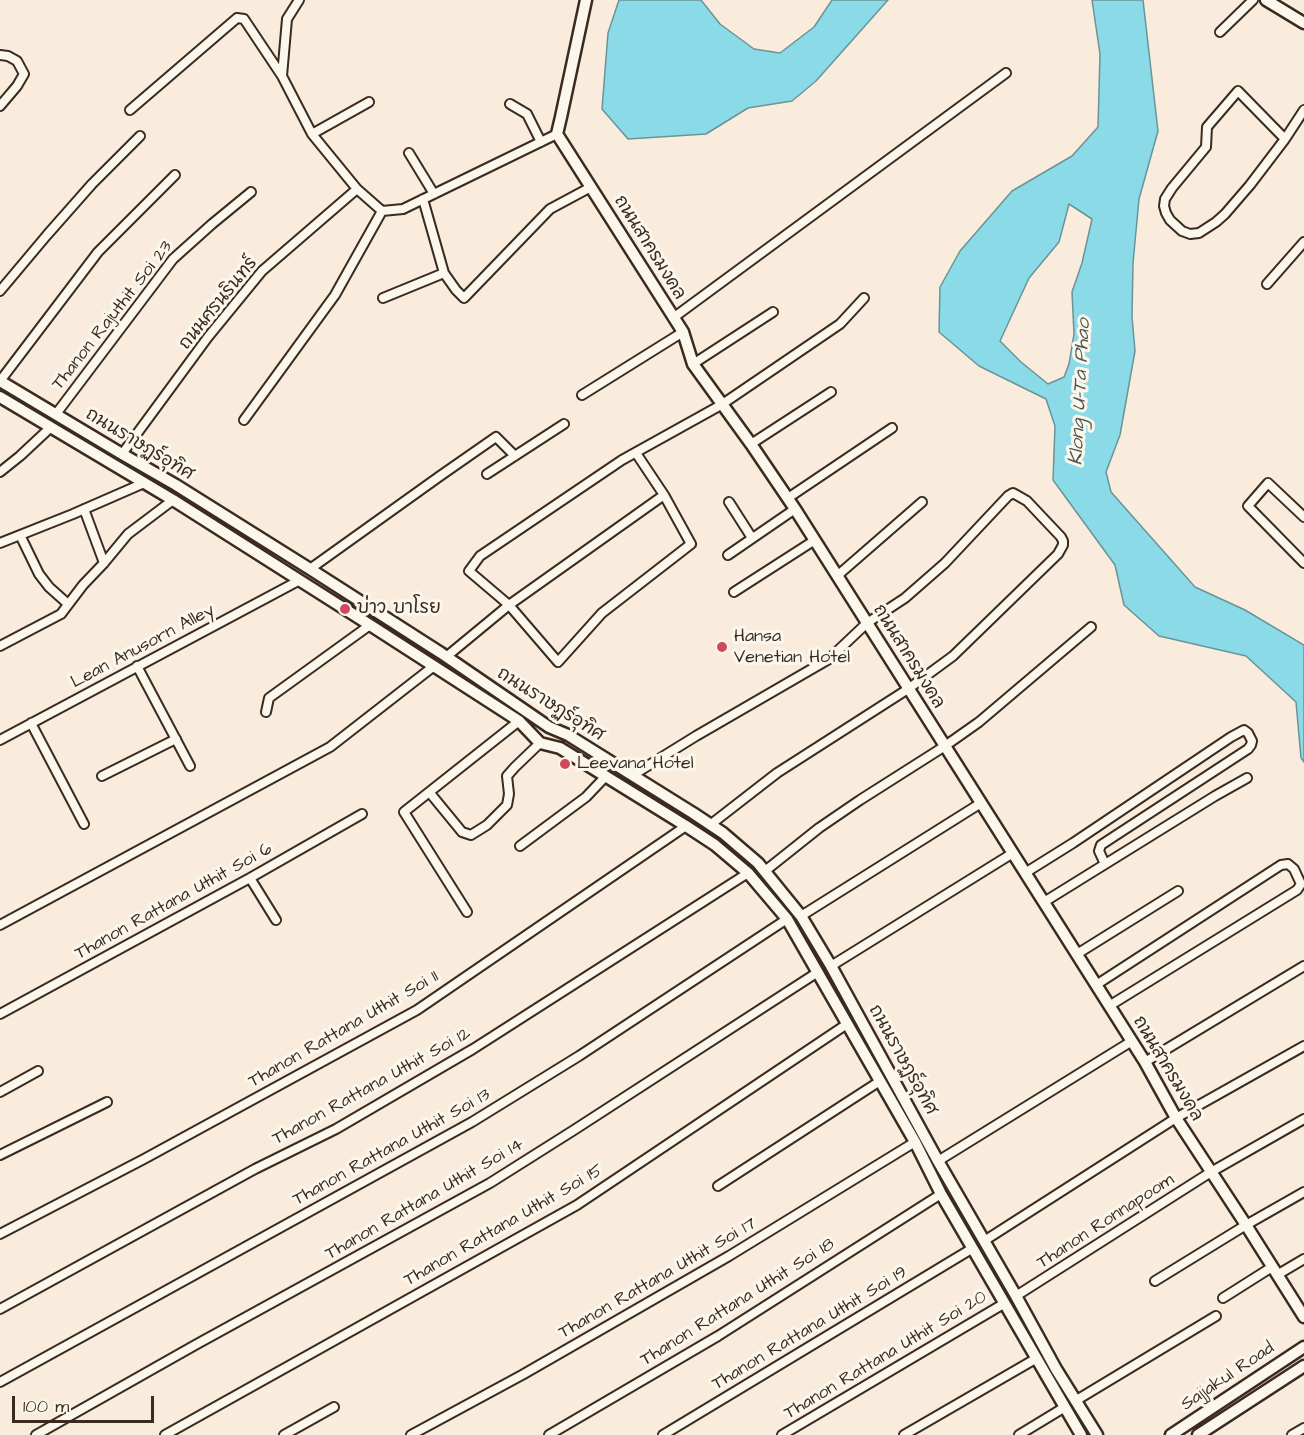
<!DOCTYPE html>
<html>
<head>
<meta charset="utf-8">
<style>
  body { margin:0 }
  #map { position:relative; width:1304px; height:1435px; overflow:hidden; background:#f9ecdd; font-family:"Architects Daughter",sans-serif }
  canvas { display:block }
  .scale { position:absolute; left:12px; top:1396px; width:142px; height:27px; box-sizing:border-box; border:3px solid #3b2a1e; border-top:0; padding-left:8px; font-size:18px; line-height:21px; white-space:nowrap; color:#3b2a1e; -webkit-text-stroke:4px #fbf7ec; paint-order:stroke }
</style>
</head>
<body>
<div id="map">
<canvas width="1304" height="1435"></canvas>
<div class="scale">100 m</div>
</div>
<script>
const g = document.querySelector('canvas').getContext('2d');
g.lineJoin = 'round';
function fillPath(path, color) { g.fillStyle = color; g.fill(path, 'evenodd'); }
const toPath = rows => new Path2D(rows.map(r => 'M' + r).join(''));
function trace(path, color, width, dash) { g.strokeStyle = color; g.lineWidth = width; g.lineCap = dash ? 'butt' : 'round'; g.setLineDash(dash || []); g.stroke(path); }
function write(font, color, halo, rows, align = 'center') {
  g.font = font + ' "Architects Daughter","Playpen Sans Thai",sans-serif'; g.lineWidth = 6; g.setLineDash([]); g.textBaseline = 'middle'; g.strokeStyle = halo; g.fillStyle = color; for (const [text, x, y, turn = 0] of rows) {
    g.save(); g.translate(x, y); g.rotate((+turn || 0) * Math.PI / 180); g.textAlign = isNaN(turn) ? turn : align; if (halo) g.strokeText(text, 0, 0); g.fillText(text, 0, 0); g.restore();
  }
}
const water = toPath([
  [619,0,701,0,720,24,754,49,780,53,814,27,832,0,888,0,816,81,792,101,748,108,706,134,628,139,602,109,608,33,619,0],
  [1092,0,1143,0,1158,131,1139,199,1133,263,1132,317,1135,351,1120,435,1106,472,1111,492,1195,587,1245,610,1304,645,1304,762,1301,758,1296,702,1246,656,1159,636,1124,605,1115,565,1053,480,1055,426,1046,399,979,366,939,332,940,287,960,251,1012,191,1072,156,1098,127,1100,54,1092,0],
  [1069,204,1092,219,1082,263,1072,292,1074,334,1069,364,1064,377,1048,384,1021,362,1000,341,1029,278,1059,242,1069,204]
]);
const street = toPath([
  [299,0,287,19,282,76,312,134,357,189,382,211,403,209,557,134],
  [1220,32,1253,0],
  [0,55,8,56,17,61,24,74,17,86,0,106],
  [510,104,527,114,541,142],
  [130,110,237,18,244,19,282,76],
  [312,134,369,102],
  [1285,139,1238,91,1207,127,1206,147,1172,188,1165,199,1164,206,1166,213,1170,220,1182,231,1190,234,1199,233,1216,222,1225,214,1250,185,1285,139,1304,110],
  [409,153,434,194],
  [423,199,444,273,456,290,464,298,550,209,591,187],
  [1267,284,1304,242],
  [0,291,47,235,92,184,140,136],
  [383,298,444,273],
  [673,318,1006,73],
  [693,364,773,312],
  [0,381,98,252,175,175],
  [582,395,683,332],
  [56,414,173,259,212,224,251,192],
  [244,420,335,295,382,211],
  [751,444,831,392],
  [636,453,664,495,691,544,602,613,558,662,509,605,469,571,480,556,622,460,721,405,840,324,864,298],
  [122,454,208,337,262,271,357,189],
  [0,472,20,456,51,427],
  [487,474,564,424],
  [788,498,892,428],
  [729,502,752,538],
  [84,509,104,563],
  [1304,517,1268,483,1248,506,1304,563],
  [20,535,39,574,49,587,68,604],
  [0,543,73,514,144,483],
  [728,555,795,509],
  [310,569,440,476,496,437,515,456],
  [837,576,922,502],
  [734,592,815,540],
  [0,646,61,614,83,585,104,563,128,534,173,500],
  [446,657,509,605,664,495],
  [137,666,190,766],
  [266,712,269,698,370,625],
  [31,723,84,824],
  [0,740,300,580],
  [633,775,696,736,829,659,867,623,905,598,945,563,1008,496,1013,493,1027,501,1061,537,1063,541,1063,545,1058,554,953,656,908,689,777,773,710,825],
  [102,776,176,739],
  [430,793,462,832,471,835,487,825,507,805,509,794,507,776,515,767,540,743],
  [520,846,586,797,606,776],
  [765,871,819,828,860,800,945,746,979,722,1091,627],
  [1025,873,1073,843,1231,737,1244,730,1248,733,1252,741,1251,745,1248,749,1101,845,1099,851,1105,864],
  [250,878,276,920],
  [1044,902,1215,796,1247,778],
  [467,912,404,812,519,721],
  [801,916,981,803],
  [0,925,330,747,434,666],
  [1077,954,1178,891],
  [831,966,1013,853],
  [1096,985,1281,865,1288,864,1294,869,1301,884,1297,890,1109,1006],
  [0,1014,250,878,362,814],
  [1145,1062,1304,966],
  [0,1092,38,1071],
  [0,1155,107,1102],
  [938,1161,1132,1041],
  [718,1186,880,1081],
  [0,1234,144,1159,417,1010,686,826],
  [984,1241,1176,1118,1304,1046],
  [1277,1275,1304,1259],
  [1155,1281,1246,1225,1304,1192],
  [1016,1296,1211,1172,1304,1119],
  [1223,1298,1272,1267],
  [0,1309,255,1169,336,1129,473,1049,748,873],
  [0,1382,472,1122,579,1056,787,919],
  [1075,1401,1216,1316],
  [36,1435,197,1344,490,1183,574,1130,818,972],
  [165,1435,577,1205,847,1024],
  [284,1435,334,1407],
  [411,1435,522,1375,729,1256,915,1142],
  [549,1435,718,1336,941,1194],
  [663,1435,973,1248],
  [782,1435,1005,1303],
  [904,1435,1037,1358],
  [1019,1435,1065,1407],
  [1292,1435,1304,1428]
]);
const secondary = toPath([
  [586,0,561,117,557,134,683,332,693,364,751,444,795,509,1145,1062,1176,1118,1246,1225,1304,1317],
  [1266,0,1304,23],
  [0,381,122,454,176,485,310,569,441,653,549,727,568,735,693,813,723,833,758,863,801,916,831,966,938,1161,1016,1296,1056,1369,1097,1435],
  [0,397,173,500,370,625,519,721,540,743,560,748,686,826,715,845,748,873,787,919,915,1142,941,1194,1081,1435],
  [1171,1435,1304,1347],
  [1198,1435,1304,1366]
]);
const markers = [
  [345,609,6,"#d1495b"],
  [722,647,6,"#d1495b"],
  [565,764,6,"#d1495b"]
];
const streetNames = [
  ["ถนนสาครมงคล",649,248,58],
  ["ถนนศรนรินทร์",219,304,-51],
  ["Thanon Rajuthit Soi 23",113,316,-52],
  ["ถนนราษฏร์อุทิศ",139,445,31],
  ["Lean Anusorn Alley",143,647,-28],
  ["ถนนสาครมงคล",908,657,58],
  ["ถนนราษฏร์อุทิศ",550,705,32],
  ["Thanon Rattana Uthit Soi 6",174,902,-29],
  ["Thanon Rattana Uthit Soi 11",344,1030,-30],
  ["ถนนราษฏร์อุทิศ",902,1060,61],
  ["ถนนสาครมงคล",1167,1069,59],
  ["Thanon Rattana Uthit Soi 12",372,1087,-29],
  ["Thanon Rattana Uthit Soi 13",392,1148,-29],
  ["Thanon Rattana Uthit Soi 14",425,1200,-30],
  ["Thanon Ronnapoom",1106,1222,-33],
  ["Thanon Rattana Uthit Soi 15",504,1226,-30],
  ["Thanon Rattana Uthit Soi 17",658,1279,-30],
  ["Thanon Rattana Uthit Soi 18",738,1303,-32],
  ["Thanon Rattana Uthit Soi 19",810,1329,-31],
  ["Thanon Rattana Uthit Soi 20",886,1356,-31],
  ["Sajjakul Road",1228,1377,-34]
];
const poiNames = [
  ["บ่าว บาโรย",357,609],
  ["Hansa",734,637],
  ["Venetian Hotel",734,658],
  ["Leevana Hotel",577,764]
];
const waterNames = [
  ["Klong U-Ta Phao",1081,392,-87]
];
fillPath(water, '#8adae7');
trace(water, '#6a9497', 1.5);
trace(street, '#3b2a1e', 12);
trace(secondary, '#3b2a1e', 15);
trace(street, '#fbf7ec', 8);
trace(secondary, '#fbf7ec', 10);
for (const [x, y, r, color] of markers) { const dot = new Path2D(); dot.arc(x, y, r, 0, 2 * Math.PI); g.fillStyle = color; g.fill(dot); trace(dot, '#fbf7ec', 2); }
write('18px', '#3b2a1e', '#fbf7ec', streetNames);
write('18px', '#3b2a1e', '#fbf7ec', poiNames, 'left');
write('italic 20px', '#4f5650', '#fbf7ec', waterNames);
</script>
</body>
</html>
